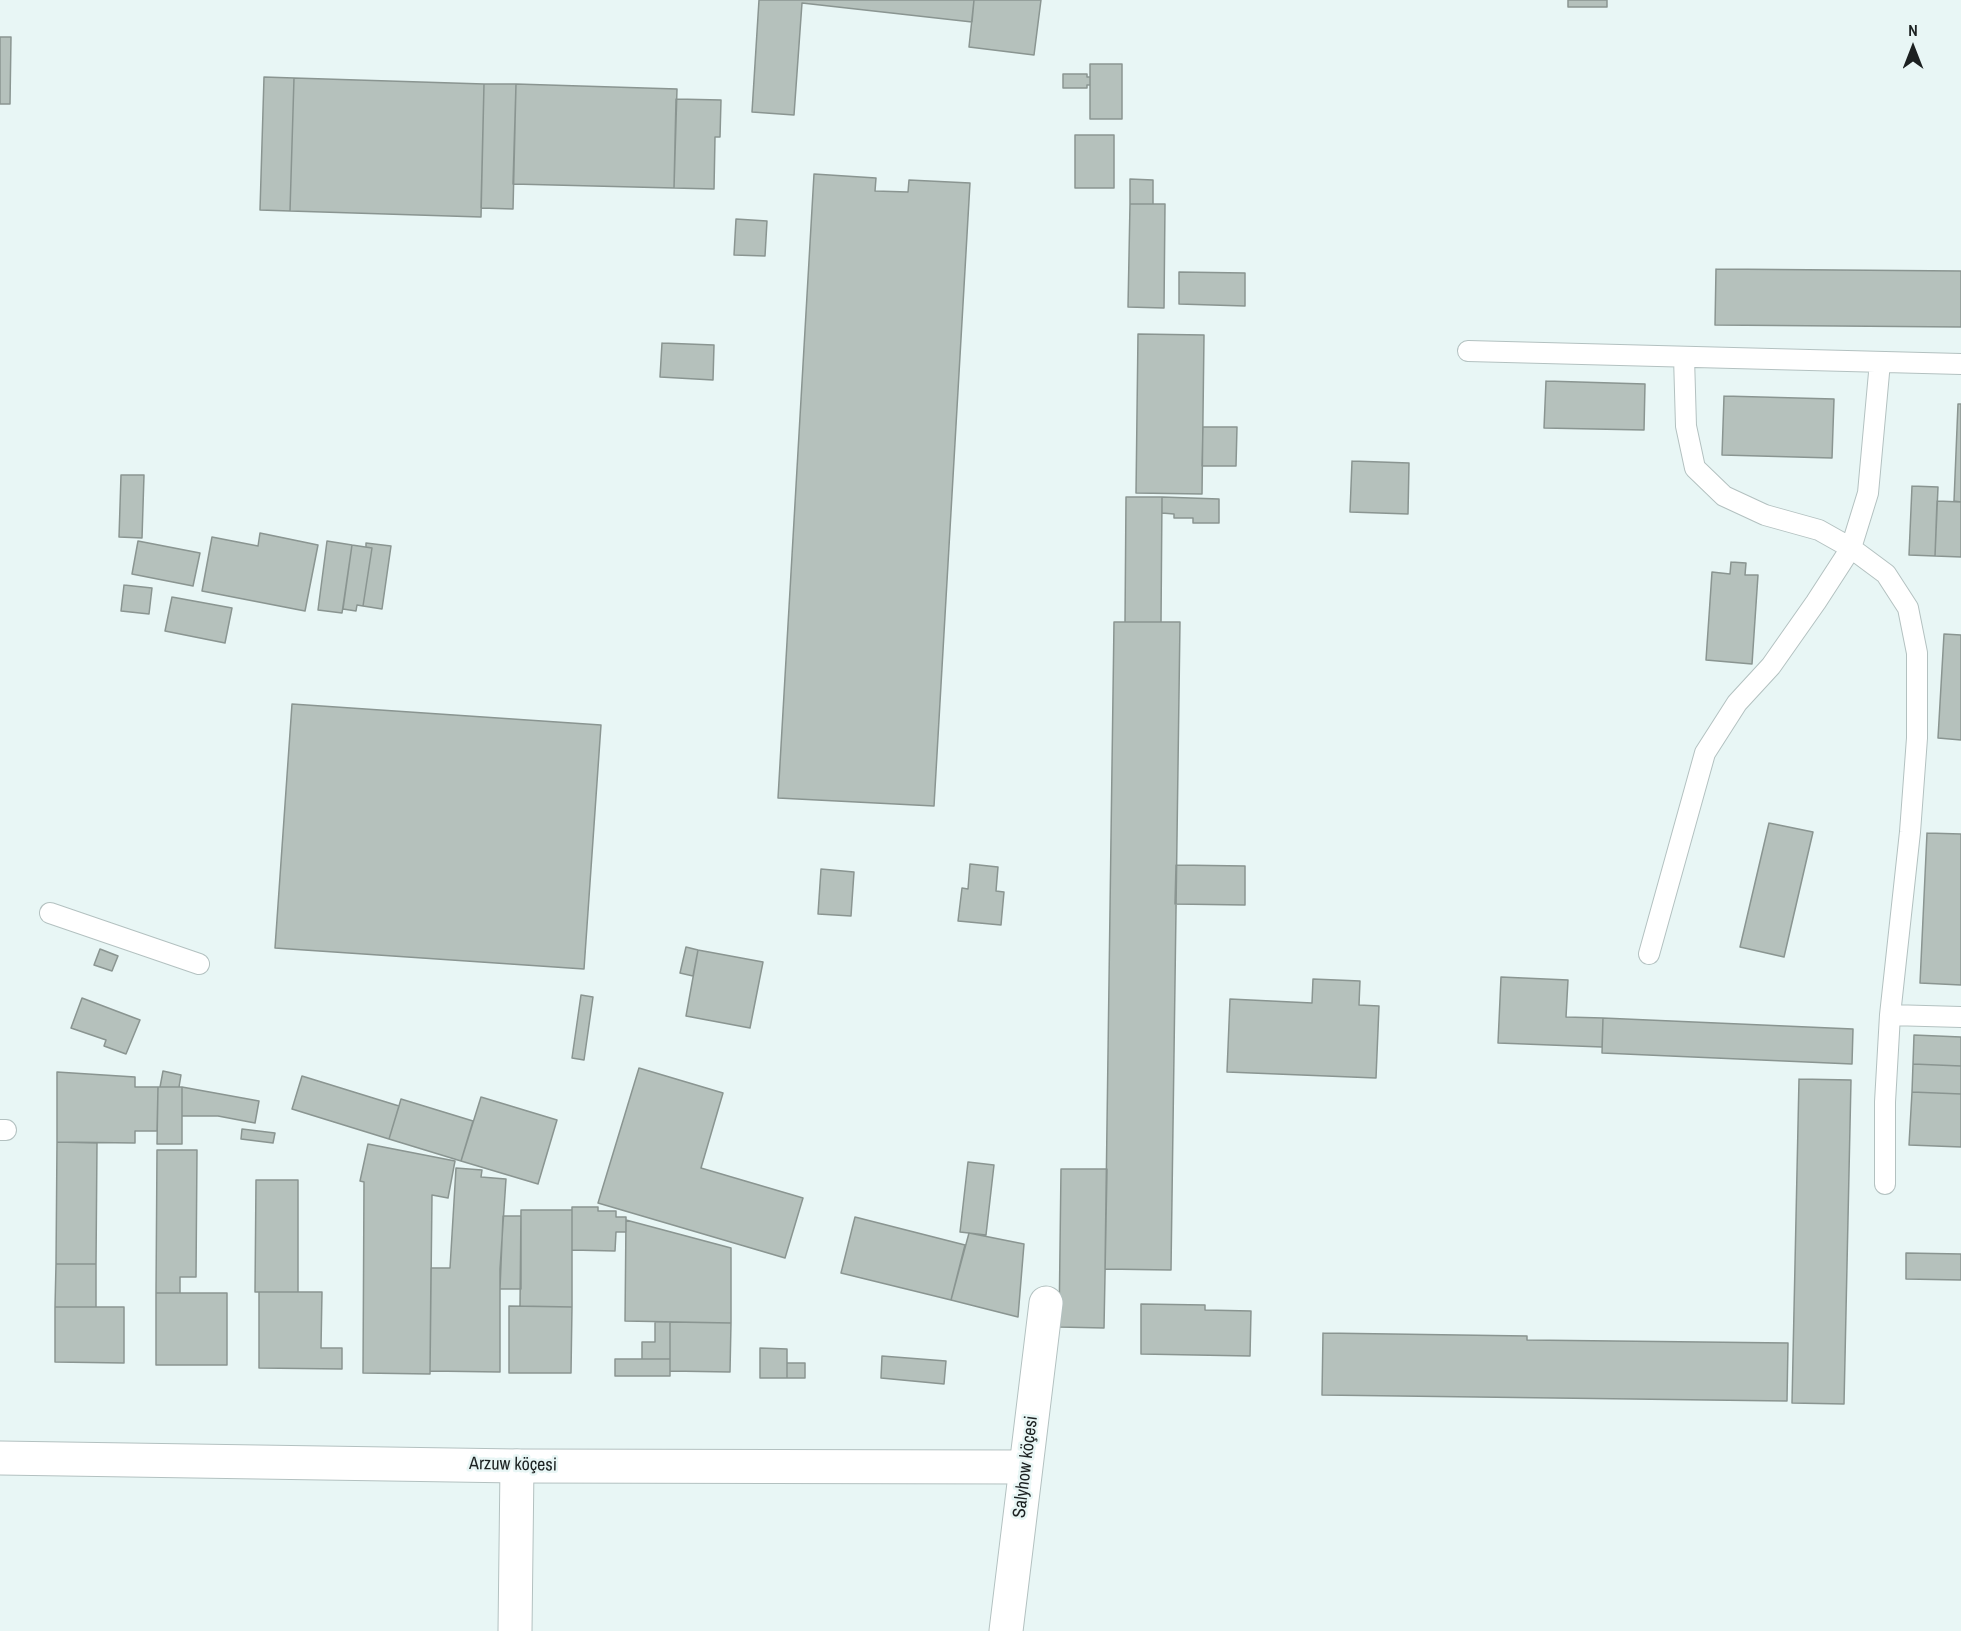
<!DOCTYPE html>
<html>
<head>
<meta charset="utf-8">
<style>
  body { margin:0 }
  #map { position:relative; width:1961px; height:1631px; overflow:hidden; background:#e8f6f5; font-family:"Archivo Narrow",sans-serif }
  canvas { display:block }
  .north { position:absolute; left:1883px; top:18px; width:60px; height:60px; -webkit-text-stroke:4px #e8f6f5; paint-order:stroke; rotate:0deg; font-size:16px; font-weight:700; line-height:24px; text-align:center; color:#1c2121 }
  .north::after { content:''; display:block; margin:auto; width:21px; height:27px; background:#1c2121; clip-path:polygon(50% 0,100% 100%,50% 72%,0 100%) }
</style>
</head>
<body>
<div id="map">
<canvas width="1961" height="1631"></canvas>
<div class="north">N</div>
</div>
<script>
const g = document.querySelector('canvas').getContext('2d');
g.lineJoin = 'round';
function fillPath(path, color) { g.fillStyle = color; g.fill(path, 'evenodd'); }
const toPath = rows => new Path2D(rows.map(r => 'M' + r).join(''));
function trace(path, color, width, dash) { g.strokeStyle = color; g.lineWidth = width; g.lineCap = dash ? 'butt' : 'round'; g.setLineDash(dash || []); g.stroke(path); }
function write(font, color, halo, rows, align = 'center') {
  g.font = font + ' "Archivo Narrow",sans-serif'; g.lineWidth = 5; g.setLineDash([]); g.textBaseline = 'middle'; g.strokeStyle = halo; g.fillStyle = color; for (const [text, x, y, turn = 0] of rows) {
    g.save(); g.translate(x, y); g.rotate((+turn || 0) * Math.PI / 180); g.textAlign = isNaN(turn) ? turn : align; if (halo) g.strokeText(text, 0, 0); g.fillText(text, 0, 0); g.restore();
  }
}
const building = toPath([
  [759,0,974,0,972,22,802,3,794,115,752,112,759,0],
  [974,0,1041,0,1034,55,969,47,974,0],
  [1568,0,1607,0,1607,7,1568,7,1568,0],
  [0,37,11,37,10,104,0,104,0,37],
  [1090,64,1122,64,1122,119,1090,119,1090,64],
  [1063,74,1087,74,1087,77,1090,77,1090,85,1087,85,1087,88,1063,88,1063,74],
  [264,77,294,78,290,211,260,210,264,77],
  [294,78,484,84,481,217,290,211,294,78],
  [484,84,516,84,513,209,481,208,484,84],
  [516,84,677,89,674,188,513,184,516,84],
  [676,99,721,100,720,137,715,137,714,189,674,188,676,99],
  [1075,135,1114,135,1114,188,1075,188,1075,135],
  [814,174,876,178,875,191,908,192,909,180,970,183,934,806,778,798,814,174],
  [1130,179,1153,180,1153,204,1130,204,1130,179],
  [1130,204,1165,204,1164,308,1128,307,1130,204],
  [736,219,767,221,765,256,734,255,736,219],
  [1716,269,1961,271,1961,327,1715,325,1716,269],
  [1179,272,1245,273,1245,306,1179,304,1179,272],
  [1138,334,1204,335,1202,494,1136,493,1138,334],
  [662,343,714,345,713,380,660,377,662,343],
  [1546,381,1645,384,1644,430,1544,428,1546,381],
  [1724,396,1834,399,1832,458,1722,455,1724,396],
  [1958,404,1961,404,1961,502,1954,501,1958,404],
  [1203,427,1237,427,1236,466,1202,466,1203,427],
  [1352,461,1409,463,1408,514,1350,512,1352,461],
  [121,475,144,475,142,538,119,537,121,475],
  [1912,486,1938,487,1935,556,1909,555,1912,486],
  [1126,497,1162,497,1161,622,1125,622,1126,497],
  [1162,497,1219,499,1219,523,1193,523,1193,518,1174,518,1174,514,1162,513,1162,497],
  [1937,501,1961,502,1961,557,1935,556,1937,501],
  [260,533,318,545,305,611,202,591,212,537,258,546,260,533],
  [138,541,200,553,193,586,132,574,138,541],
  [327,541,352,545,342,613,318,610,327,541],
  [366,543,391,546,382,609,363,606,372,548,366,547,366,543],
  [352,545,372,548,363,606,357,605,356,611,343,609,352,545],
  [1731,562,1746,563,1745,575,1758,575,1752,664,1706,660,1712,572,1730,574,1731,562],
  [124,585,152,588,149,614,121,611,124,585],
  [172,597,232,608,225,643,165,631,172,597],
  [1114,622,1180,622,1171,1270,1105,1269,1114,622],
  [1944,634,1961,635,1961,740,1938,738,1944,634],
  [292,704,601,725,584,969,275,948,292,704],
  [1769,823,1813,832,1784,957,1740,947,1769,823],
  [1927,833,1961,834,1961,985,1920,983,1927,833],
  [970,864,998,867,996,891,1004,892,1001,925,958,921,962,888,968,889,970,864],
  [1176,865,1245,866,1245,905,1175,904,1176,865],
  [821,869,854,872,851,916,818,914,821,869],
  [686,947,698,950,693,976,680,973,686,947],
  [100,949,118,956,112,971,94,965,100,949],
  [698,950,763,962,750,1028,686,1016,698,950],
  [1501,977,1568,980,1566,1017,1603,1018,1602,1047,1498,1043,1501,977],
  [1313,979,1360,981,1359,1005,1379,1006,1376,1078,1227,1072,1230,999,1312,1003,1313,979],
  [581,995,593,997,584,1060,572,1058,581,995],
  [82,998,140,1020,126,1054,104,1046,106,1040,71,1028,82,998],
  [1603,1018,1853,1029,1852,1064,1602,1053,1603,1018],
  [1914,1035,1961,1037,1961,1066,1913,1064,1914,1035],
  [1913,1064,1961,1066,1961,1094,1912,1092,1913,1064],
  [639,1068,723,1093,701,1168,803,1198,785,1258,598,1203,639,1068],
  [163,1071,181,1075,179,1087,160,1087,163,1071],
  [57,1072,135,1077,135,1087,158,1087,157,1131,135,1131,135,1143,57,1142,57,1072],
  [302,1076,399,1106,389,1139,292,1109,302,1076],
  [1799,1079,1851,1080,1844,1404,1792,1403,1799,1079],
  [158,1087,182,1087,182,1144,157,1144,158,1087],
  [182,1087,259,1101,255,1123,218,1116,182,1116,182,1087],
  [1912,1092,1961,1094,1961,1147,1909,1145,1912,1092],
  [481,1097,557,1120,538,1184,461,1161,481,1097],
  [401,1099,473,1121,461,1161,389,1139,401,1099],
  [242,1129,275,1133,273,1143,241,1139,242,1129],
  [57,1142,97,1143,96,1264,56,1264,57,1142],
  [368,1144,455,1161,448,1198,432,1195,430,1374,363,1373,364,1182,360,1181,368,1144],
  [157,1150,197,1150,196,1277,180,1277,180,1293,156,1293,157,1150],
  [968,1162,994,1165,986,1235,960,1232,968,1162],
  [456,1168,482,1170,481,1177,506,1179,500,1269,500,1372,430,1371,431,1268,450,1268,456,1168],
  [1061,1169,1107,1169,1104,1328,1059,1327,1061,1169],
  [256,1180,298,1180,298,1292,255,1292,256,1180],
  [572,1207,598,1207,598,1211,616,1211,616,1217,626,1217,626,1232,616,1232,615,1251,572,1250,572,1207],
  [521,1210,572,1210,572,1307,520,1306,521,1210],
  [503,1216,521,1216,521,1289,500,1289,503,1216],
  [855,1217,965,1245,951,1300,841,1273,855,1217],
  [626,1220,731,1248,731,1323,625,1321,626,1220],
  [969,1233,1024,1244,1018,1317,951,1300,969,1233],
  [1906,1253,1961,1254,1961,1280,1906,1279,1906,1253],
  [56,1264,96,1264,96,1307,55,1307,56,1264],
  [259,1292,322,1292,321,1348,342,1348,342,1369,259,1368,259,1292],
  [156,1293,227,1293,227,1365,156,1365,156,1293],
  [1141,1304,1205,1305,1205,1310,1251,1311,1250,1356,1141,1354,1141,1304],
  [509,1306,572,1307,571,1373,509,1373,509,1306],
  [55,1307,124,1307,124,1363,55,1362,55,1307],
  [655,1322,670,1322,670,1359,642,1359,642,1342,655,1342,655,1322],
  [670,1322,731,1323,730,1372,670,1371,670,1322],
  [1323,1333,1527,1336,1527,1340,1788,1343,1787,1401,1322,1395,1323,1333],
  [760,1348,787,1349,787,1378,760,1378,760,1348],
  [882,1356,946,1361,944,1384,881,1378,882,1356],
  [615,1359,670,1359,670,1376,615,1376,615,1359],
  [787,1363,805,1363,805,1378,787,1378,787,1363]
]);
const lane = toPath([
  [1468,351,1961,364],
  [1684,357,1686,426,1695,468,1724,496,1765,515,1819,530,1851,548,1886,574,1908,608,1917,653,1917,738,1910,832,1890,1015,1885,1102,1885,1184],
  [50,913,199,964],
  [1649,954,1705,753,1737,703,1771,666,1816,602,1851,548,1868,493,1880,362],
  [1890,1015,1961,1017],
  [0,1130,6,1130]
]);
const street = toPath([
  [515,1631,517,1466]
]);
const secondary = toPath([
  [0,1458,517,1466,1026,1467],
  [1006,1631,1046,1303]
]);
const streetNames = [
  ["Arzuw köçesi",513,1465,1],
  ["Salyhow köçesi",1026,1467,-83]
];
fillPath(building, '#b5c1bc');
trace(building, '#8a9591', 1.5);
trace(lane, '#b3c1c0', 22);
trace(street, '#b3c1c0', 35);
trace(secondary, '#b3c1c0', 35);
trace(lane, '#fff', 20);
trace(street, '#fff', 33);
trace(secondary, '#fff', 33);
write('18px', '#1c2121', '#e8f6f5', streetNames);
</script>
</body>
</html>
